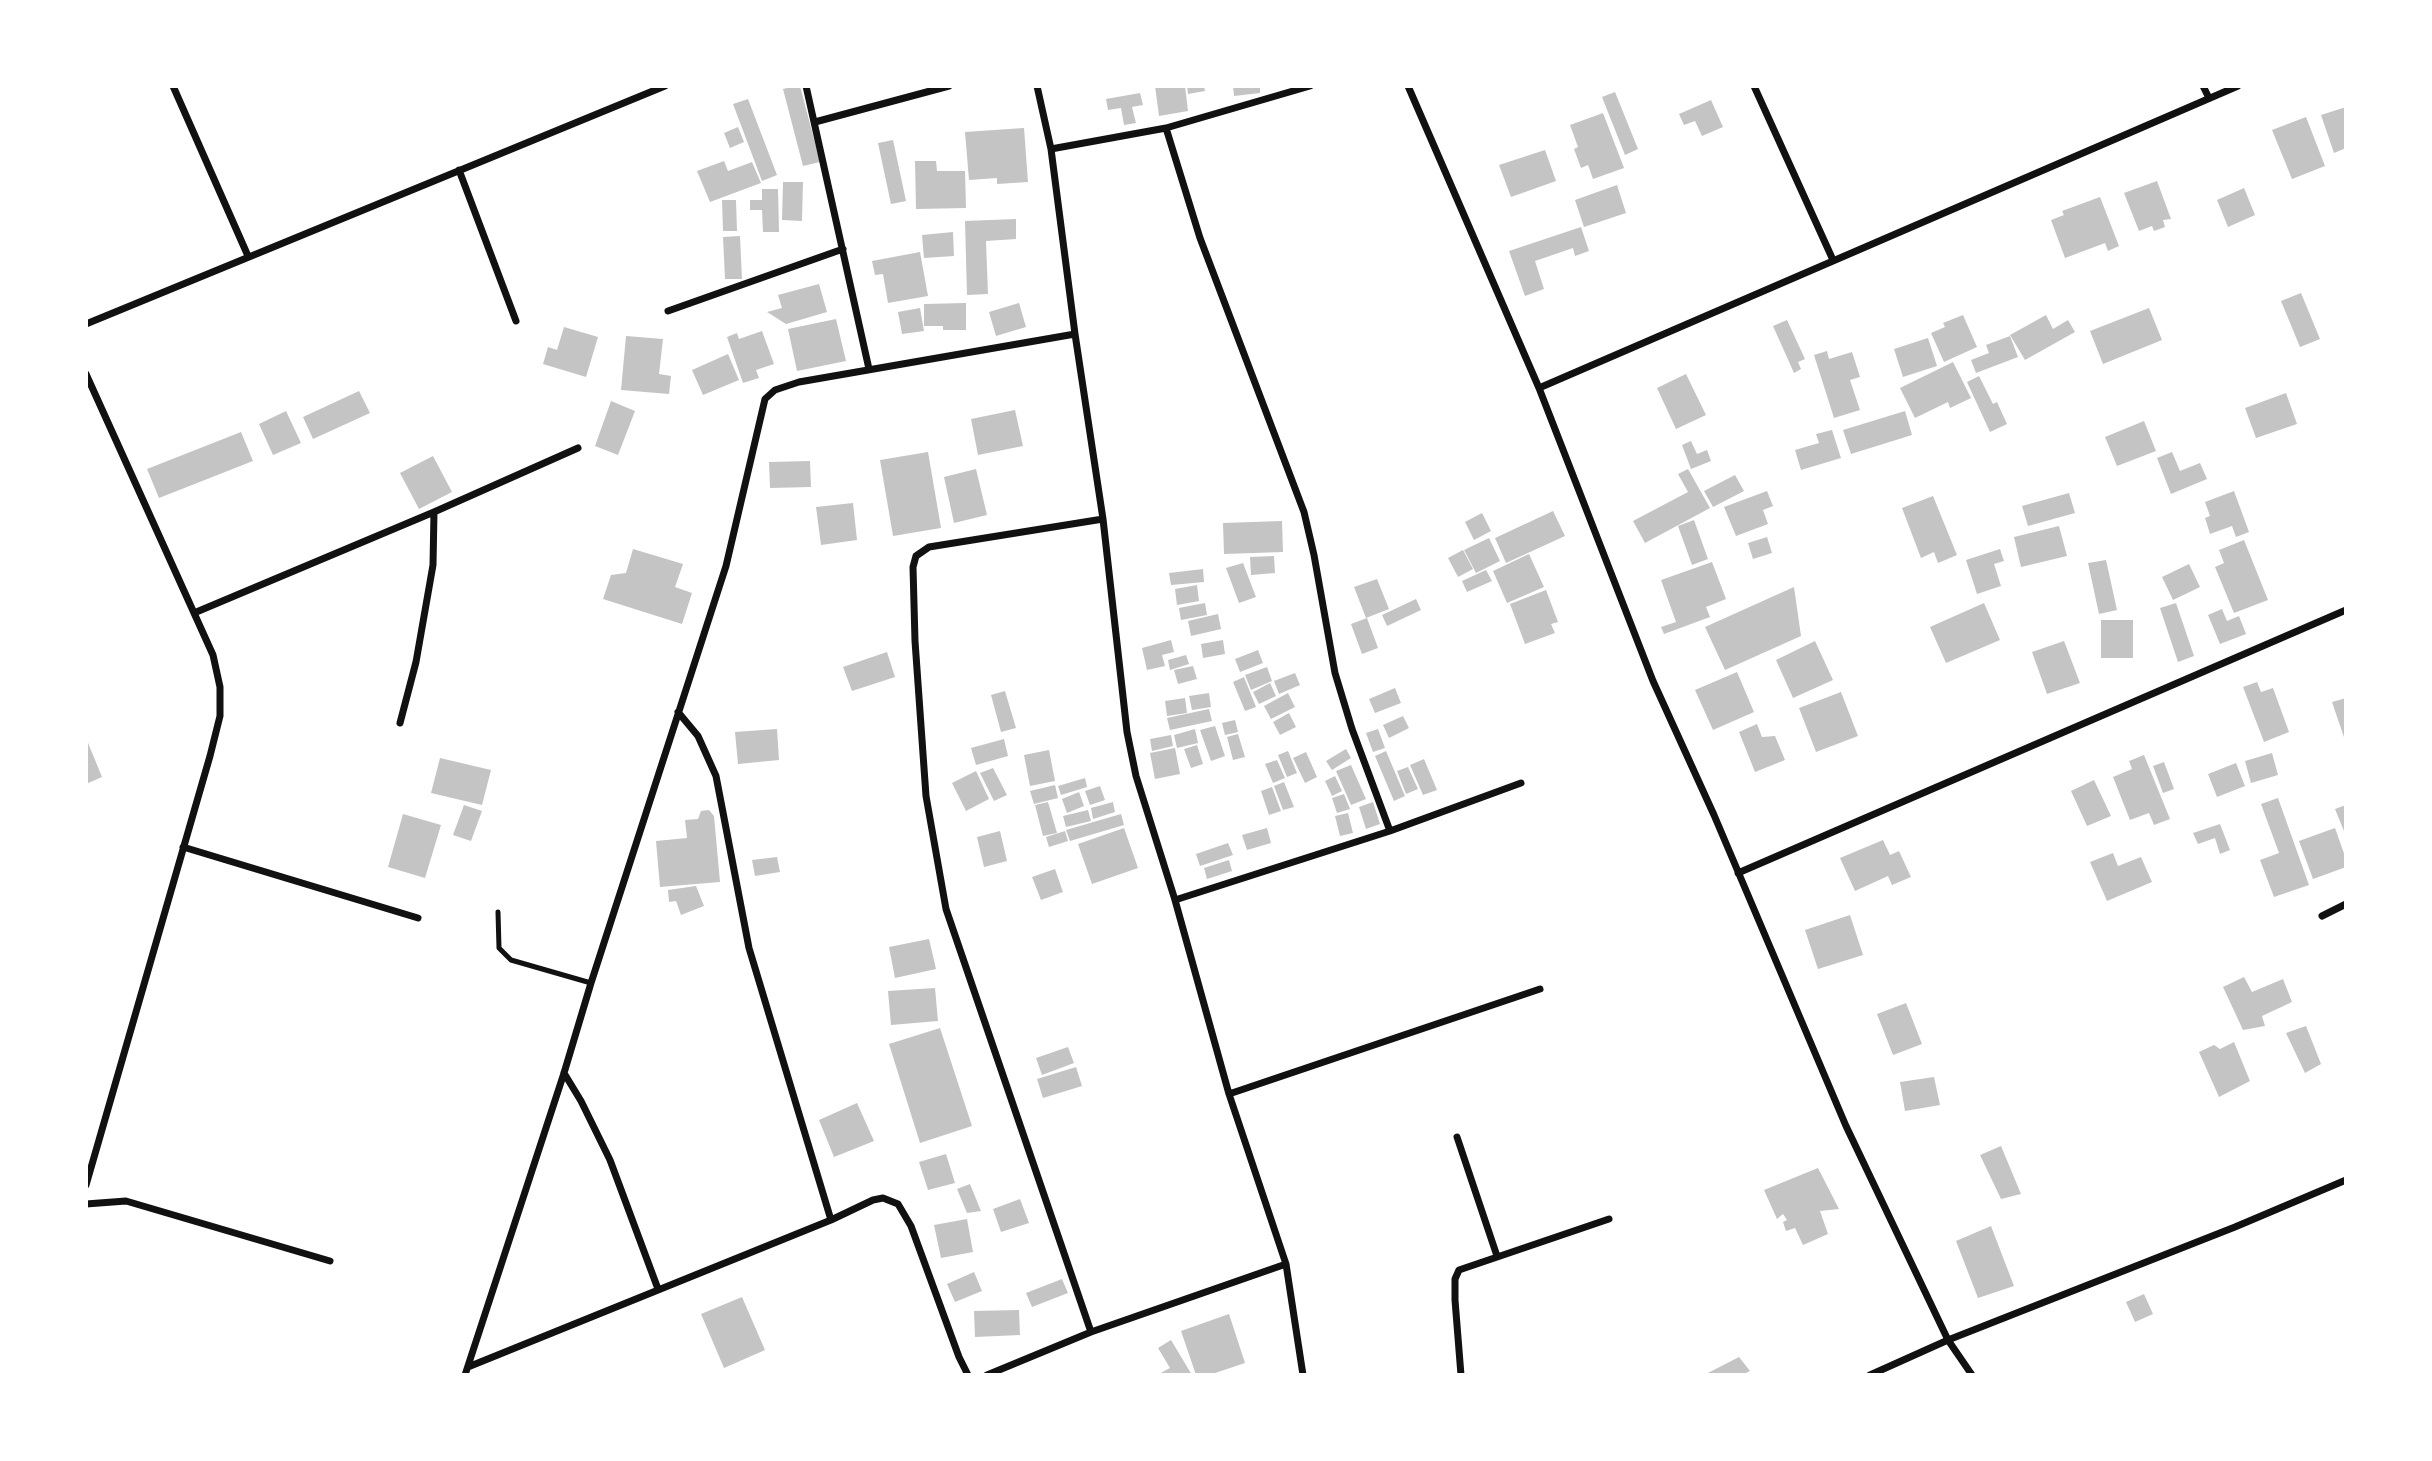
<!DOCTYPE html>
<html>
<head>
<meta charset="utf-8">
<style>
  body { margin:0 }
  #map { position:relative; width:2432px; height:1461px; overflow:hidden; background:#fff; font-family:Rubik,sans-serif }
  canvas { display:block }
  .frame { position:absolute; inset:0; border:88px solid #fff; pointer-events:none }
</style>
</head>
<body>
<div id="map">
<canvas width="2432" height="1461"></canvas>
<div class="frame"></div>
</div>
<script>
const g = document.querySelector('canvas').getContext('2d');
g.lineJoin = 'round';
function fillPath(path, color) { g.fillStyle = color; g.fill(path, 'evenodd'); }
const toPath = rows => new Path2D(rows.map(r => 'M' + r).join(''));
function trace(path, color, width, dash) { g.strokeStyle = color; g.lineWidth = width; g.lineCap = dash ? 'butt' : 'round'; g.setLineDash(dash || []); g.stroke(path); }
const building = toPath([
  [795,86,800,86,820,162,803,166,783,89],
  [1155,86,1185,86,1188,111,1159,116],
  [1187,86,1204,86,1205,91,1188,94],
  [1233,86,1260,86,1260,93,1234,96],
  [1615,92,1638,149,1625,155,1602,97],
  [1140,93,1143,105,1132,107,1136,123,1124,125,1121,108,1108,110,1106,99],
  [748,99,777,175,762,181,733,104],
  [1711,100,1723,127,1702,136,1695,121,1684,125,1679,114],
  [2346,107,2346,148,2334,153,2321,115],
  [1603,113,1624,168,1593,179,1588,165,1581,168,1574,149,1578,147,1570,125],
  [2306,117,2325,166,2292,179,2272,130],
  [738,127,744,142,730,148,724,133],
  [1024,128,1028,182,997,184,997,178,969,180,965,132],
  [893,140,906,201,891,204,878,143],
  [1545,150,1556,181,1511,197,1499,165],
  [724,161,728,171,752,162,761,183,710,202,697,171],
  [915,161,936,161,937,171,965,171,966,208,916,209],
  [2157,181,2171,219,2163,220,2165,227,2154,231,2152,226,2139,231,2124,193],
  [783,182,803,182,802,221,782,220],
  [1617,185,1626,213,1584,227,1575,200],
  [2244,188,2255,215,2228,227,2217,200],
  [762,189,778,189,779,232,763,232,762,210,750,210,750,200,762,200],
  [2100,197,2119,246,2108,251,2105,243,2065,258,2051,220,2064,215,2062,211],
  [722,200,736,200,737,231,723,231],
  [1016,219,1016,239,986,241,988,294,967,295,965,221],
  [1581,227,1589,251,1575,256,1573,248,1535,261,1544,289,1525,296,1509,251],
  [953,232,954,256,924,258,922,235],
  [740,236,742,279,725,279,723,237],
  [920,252,928,296,888,303,883,274,875,275,872,261],
  [819,284,827,312,786,324,767,312,782,308,778,295],
  [2301,293,2320,339,2300,347,2281,301],
  [966,303,966,330,943,330,943,326,924,326,924,304],
  [1019,303,1026,327,996,336,989,312],
  [920,308,924,331,902,334,898,312],
  [2149,308,2162,340,2103,364,2090,331],
  [1963,315,1977,347,1944,362,1931,333,1945,327,1943,323],
  [2046,315,2053,329,2068,320,2075,332,2025,360,2010,335],
  [836,319,846,361,797,371,788,329],
  [1787,320,1805,359,1798,362,1801,369,1794,373,1773,326],
  [564,327,598,337,586,377,543,364,548,347,557,350],
  [762,331,774,364,756,370,759,378,743,383,727,337,737,333,739,339],
  [626,336,663,339,659,374,671,376,669,394,621,390],
  [2010,336,2018,357,1976,373,1971,360,1989,353,1986,345],
  [1928,338,1937,366,1903,377,1894,349],
  [1827,351,1829,359,1852,352,1860,377,1850,380,1860,410,1834,418,1814,355],
  [728,354,739,380,703,395,692,370],
  [1953,362,1971,398,1950,408,1948,402,1915,418,1900,388],
  [1686,374,1706,415,1676,429,1657,388],
  [1979,376,1993,404,1997,402,2007,424,1990,432,1967,382],
  [359,391,370,413,313,439,303,417],
  [2286,393,2297,424,2256,438,2245,408],
  [611,401,635,411,618,455,595,446],
  [1015,410,1023,446,978,455,971,419],
  [286,411,301,443,273,455,259,424],
  [1905,411,1912,435,1851,454,1843,430],
  [2144,421,2156,451,2117,466,2105,437],
  [1832,430,1841,458,1801,470,1795,450,1819,443,1816,434],
  [241,432,253,461,159,498,147,469],
  [1691,441,1697,454,1707,450,1711,461,1691,469,1682,445],
  [928,452,941,528,893,536,880,460],
  [2172,452,2180,471,2200,463,2207,479,2171,494,2157,458],
  [433,456,452,492,419,509,400,473],
  [810,461,811,487,770,488,769,462],
  [976,469,987,515,954,523,944,477],
  [1688,469,1710,508,1645,543,1633,521,1688,492,1678,474],
  [1735,475,1744,491,1713,507,1704,491],
  [1767,491,1773,506,1763,510,1768,524,1736,536,1724,507],
  [2234,491,2249,532,2236,537,2232,526,2210,534,2205,518,2210,516,2205,502],
  [2069,493,2075,513,2028,526,2022,506],
  [1933,496,1957,555,1938,563,1934,552,1921,558,1902,508],
  [853,503,857,540,821,545,816,507],
  [1553,511,1565,536,1506,563,1495,538],
  [1482,513,1491,531,1474,540,1465,522],
  [1694,520,1708,559,1692,565,1678,526],
  [1282,521,1283,552,1224,554,1223,523],
  [2059,526,2067,556,2021,567,2014,537],
  [1767,537,1772,553,1753,559,1748,543],
  [1489,538,1500,561,1476,573,1464,550],
  [2244,540,2268,600,2234,613,2215,567,2224,563,2219,550],
  [633,549,683,564,675,587,692,593,682,624,603,599,611,575,626,573],
  [2000,549,2004,561,1994,564,2001,586,1977,594,1966,560],
  [1463,550,1473,569,1458,577,1448,558],
  [1529,554,1544,587,1507,603,1493,571],
  [1274,556,1275,573,1251,575,1250,557],
  [2106,560,2117,610,2099,614,2088,563],
  [1712,562,1726,599,1706,607,1710,617,1664,634,1661,627,1676,622,1661,580],
  [1243,563,1256,597,1239,603,1226,568],
  [2189,564,2200,587,2173,600,2162,577],
  [1203,569,1204,582,1171,585,1169,573],
  [1486,570,1492,581,1467,592,1462,581],
  [1377,579,1389,609,1366,618,1354,587],
  [1197,585,1199,601,1177,605,1175,589],
  [1794,587,1801,636,1725,670,1705,627],
  [1546,590,1558,622,1551,624,1555,633,1525,644,1510,604],
  [1416,599,1421,610,1387,626,1382,615],
  [1205,603,1207,615,1181,620,1179,608],
  [1984,603,2000,640,1946,663,1930,627],
  [2176,603,2194,656,2178,662,2160,608],
  [2222,609,2227,621,2239,616,2246,634,2220,644,2208,615],
  [1218,614,1221,629,1191,636,1188,621],
  [1367,618,1378,648,1362,654,1351,624],
  [2101,620,2133,620,2133,658,2101,658],
  [1171,640,1174,652,1162,655,1165,666,1147,670,1142,648],
  [1223,640,1225,654,1203,658,1201,644],
  [1815,641,1833,680,1793,698,1776,660],
  [2064,641,2080,683,2047,694,2032,652],
  [1258,650,1263,663,1240,672,1235,659],
  [887,652,895,677,852,691,843,667],
  [1186,655,1189,664,1170,670,1168,660],
  [1193,666,1197,679,1178,684,1174,670],
  [1267,667,1272,681,1251,690,1245,675],
  [1737,672,1754,712,1713,730,1695,690],
  [1295,673,1300,685,1279,694,1274,681],
  [1244,677,1256,707,1245,711,1233,682],
  [2257,682,2261,692,2273,688,2289,732,2264,742,2243,687],
  [1270,683,1276,696,1259,704,1253,692],
  [1395,688,1401,703,1375,713,1369,699],
  [1005,691,1016,728,1001,732,991,695],
  [1841,692,1858,736,1816,752,1799,708],
  [1209,693,1211,707,1192,710,1189,696],
  [1288,693,1295,707,1271,719,1264,706],
  [1185,698,1187,713,1167,716,1165,701],
  [2346,698,2346,743,2332,702],
  [1209,709,1212,721,1170,730,1167,718],
  [1289,713,1296,727,1280,735,1273,722],
  [1403,716,1409,728,1389,738,1383,725],
  [1235,720,1238,732,1225,735,1222,723],
  [1757,724,1762,737,1775,736,1785,760,1755,772,1739,732],
  [1215,726,1225,756,1211,761,1200,730],
  [777,729,779,760,738,764,735,732],
  [1195,729,1198,743,1177,748,1174,735],
  [1378,729,1385,748,1373,752,1366,733],
  [1238,734,1245,757,1233,760,1227,737],
  [1171,735,1173,746,1152,751,1150,739],
  [86,738,102,777,86,784],
  [1004,739,1008,756,976,765,971,748],
  [1197,745,1203,764,1191,768,1184,749],
  [1175,748,1180,774,1155,779,1150,753],
  [1346,749,1351,758,1332,770,1326,761],
  [1049,750,1055,781,1030,786,1024,755],
  [1288,751,1297,773,1287,777,1278,755],
  [1386,751,1405,796,1394,801,1375,756],
  [1306,752,1317,777,1305,783,1293,758],
  [2272,753,2278,775,2251,783,2245,761],
  [2144,755,2170,819,2154,825,2149,813,2130,820,2113,777,2132,769,2129,761],
  [440,758,491,770,482,805,431,793],
  [1424,759,1437,790,1423,795,1410,765],
  [1277,760,1285,778,1273,783,1265,764],
  [2164,762,2174,789,2163,793,2153,766],
  [2236,763,2245,786,2217,797,2208,774],
  [1351,765,1366,799,1351,805,1336,771],
  [1408,767,1418,789,1406,794,1397,771],
  [993,768,1007,795,994,801,980,773],
  [976,771,989,799,966,811,952,783],
  [1335,776,1342,791,1332,796,1325,781],
  [1085,778,1087,787,1061,795,1058,786],
  [2094,780,2111,816,2087,826,2071,791],
  [1284,782,1294,807,1283,810,1274,786],
  [1055,785,1058,798,1034,804,1030,791],
  [1100,786,1105,800,1090,805,1085,791],
  [1272,787,1281,811,1269,815,1261,791],
  [1079,792,1084,806,1067,813,1062,799],
  [1344,794,1350,809,1337,813,1332,798],
  [2278,798,2309,885,2274,897,2260,860,2279,853,2261,804],
  [1048,802,1057,833,1043,836,1035,805],
  [1113,802,1115,812,1093,819,1091,808],
  [1373,802,1380,824,1366,829,1359,807],
  [464,805,482,811,471,841,453,835],
  [2346,805,2346,836,2335,809],
  [709,810,714,816,720,882,660,887,656,841,687,838,685,820,698,819,701,811],
  [1088,810,1091,821,1066,827,1063,816],
  [1348,813,1353,833,1340,836,1335,816],
  [403,814,441,825,425,878,388,867],
  [1121,814,1124,825,1070,841,1066,830],
  [2220,824,2230,850,2220,854,2215,838,2198,844,2193,833],
  [1124,828,1138,868,1092,884,1078,844],
  [1267,828,1271,843,1247,850,1242,835],
  [2335,828,2346,859,2346,867,2313,879,2299,841],
  [1000,831,1007,861,984,867,977,837],
  [1065,831,1068,841,1049,847,1046,837],
  [1883,840,1890,855,1899,851,1911,877,1892,885,1888,876,1855,891,1840,858],
  [1228,843,1233,855,1200,866,1196,854],
  [2113,853,2118,866,2141,857,2152,882,2107,901,2090,862],
  [777,857,780,872,755,876,752,860],
  [1229,860,1232,871,1207,879,1204,868],
  [1055,869,1063,892,1041,900,1032,877],
  [696,886,704,906,681,915,676,901,669,902,668,890],
  [1850,915,1863,955,1818,969,1805,930],
  [929,939,936,969,895,978,889,947],
  [2244,977,2252,992,2283,979,2292,1002,2262,1016,2265,1026,2243,1030,2223,987],
  [935,988,938,1021,891,1025,888,991],
  [1906,1003,1922,1044,1893,1055,1877,1014],
  [2306,1026,2321,1064,2305,1073,2286,1033],
  [940,1028,972,1126,920,1143,889,1044],
  [2234,1042,2250,1081,2219,1097,2199,1052,2214,1045,2220,1049],
  [1068,1047,1074,1063,1042,1075,1036,1058],
  [1076,1067,1082,1086,1043,1098,1037,1079],
  [1934,1077,1940,1105,1905,1111,1900,1082],
  [857,1103,874,1141,834,1157,819,1120],
  [2001,1146,2021,1194,2001,1199,1980,1155],
  [946,1154,955,1183,928,1190,919,1162],
  [1818,1168,1839,1209,1820,1211,1828,1234,1803,1245,1795,1228,1786,1231,1783,1222,1787,1220,1783,1214,1777,1219,1764,1190],
  [970,1184,981,1211,967,1213,957,1189],
  [1020,1199,1029,1223,1001,1232,993,1209],
  [967,1219,973,1252,941,1258,934,1225],
  [1991,1226,2014,1286,1978,1298,1956,1241],
  [974,1272,982,1291,955,1302,947,1284],
  [1062,1279,1068,1293,1032,1307,1026,1293],
  [2144,1294,2153,1314,2135,1322,2126,1302],
  [742,1297,765,1350,724,1368,701,1314],
  [1019,1310,1020,1335,975,1337,974,1311],
  [1229,1314,1245,1363,1209,1375,1196,1375,1181,1331],
  [1171,1340,1192,1375,1157,1375,1170,1368,1158,1348],
  [1739,1357,1750,1371,1742,1375,1704,1375]
]);
const service = toPath([
  [498,912,499,948,511,960,591,983]
]);
const minor = toPath([
  [173,86,248,256],
  [806,86,869,369],
  [1037,86,1051,149,1075,334,1103,519,1127,732,1136,776,1175,900,1229,1094,1286,1264,1303,1375],
  [1408,86,1539,388,1653,681,1714,815,1846,1126,1948,1340,1972,1375],
  [1754,86,1833,260],
  [2203,86,2209,98],
  [815,122,949,86],
  [1166,128,1200,238,1304,512,1314,555,1335,673,1352,729,1390,831],
  [1051,149,1166,128,1310,86],
  [459,170,516,321],
  [668,311,843,249],
  [86,324,665,86],
  [86,374,213,655,220,687,220,716,210,756,86,1185],
  [1539,388,2238,86],
  [194,613,434,512,578,448],
  [678,712,698,736,716,776,749,948,831,1220],
  [400,723,416,662,433,565,434,512],
  [183,847,418,918],
  [1738,873,2346,610],
  [1175,900,1390,831,1521,783],
  [2322,916,2346,904],
  [564,1073,581,1101,610,1160,658,1289],
  [1229,1094,1540,989],
  [1457,1137,1497,1256],
  [86,1204,126,1201,330,1261],
  [1091,1332,946,909,926,796,915,641,913,567,916,556,929,547,1103,519],
  [468,1367,831,1220,873,1200,883,1198,898,1204,911,1226,959,1357,968,1375],
  [465,1375,564,1073,591,983,726,566,765,399,775,390,799,382,1075,334],
  [987,1375,1091,1332,1286,1264],
  [1461,1375,1455,1300,1455,1279,1459,1270,1609,1219],
  [1870,1375,1948,1340,2235,1227,2346,1180]
]);
fillPath(building, '#c4c4c4');
trace(service, '#111', 5);
trace(minor, '#111', 7);
</script>
</body>
</html>
